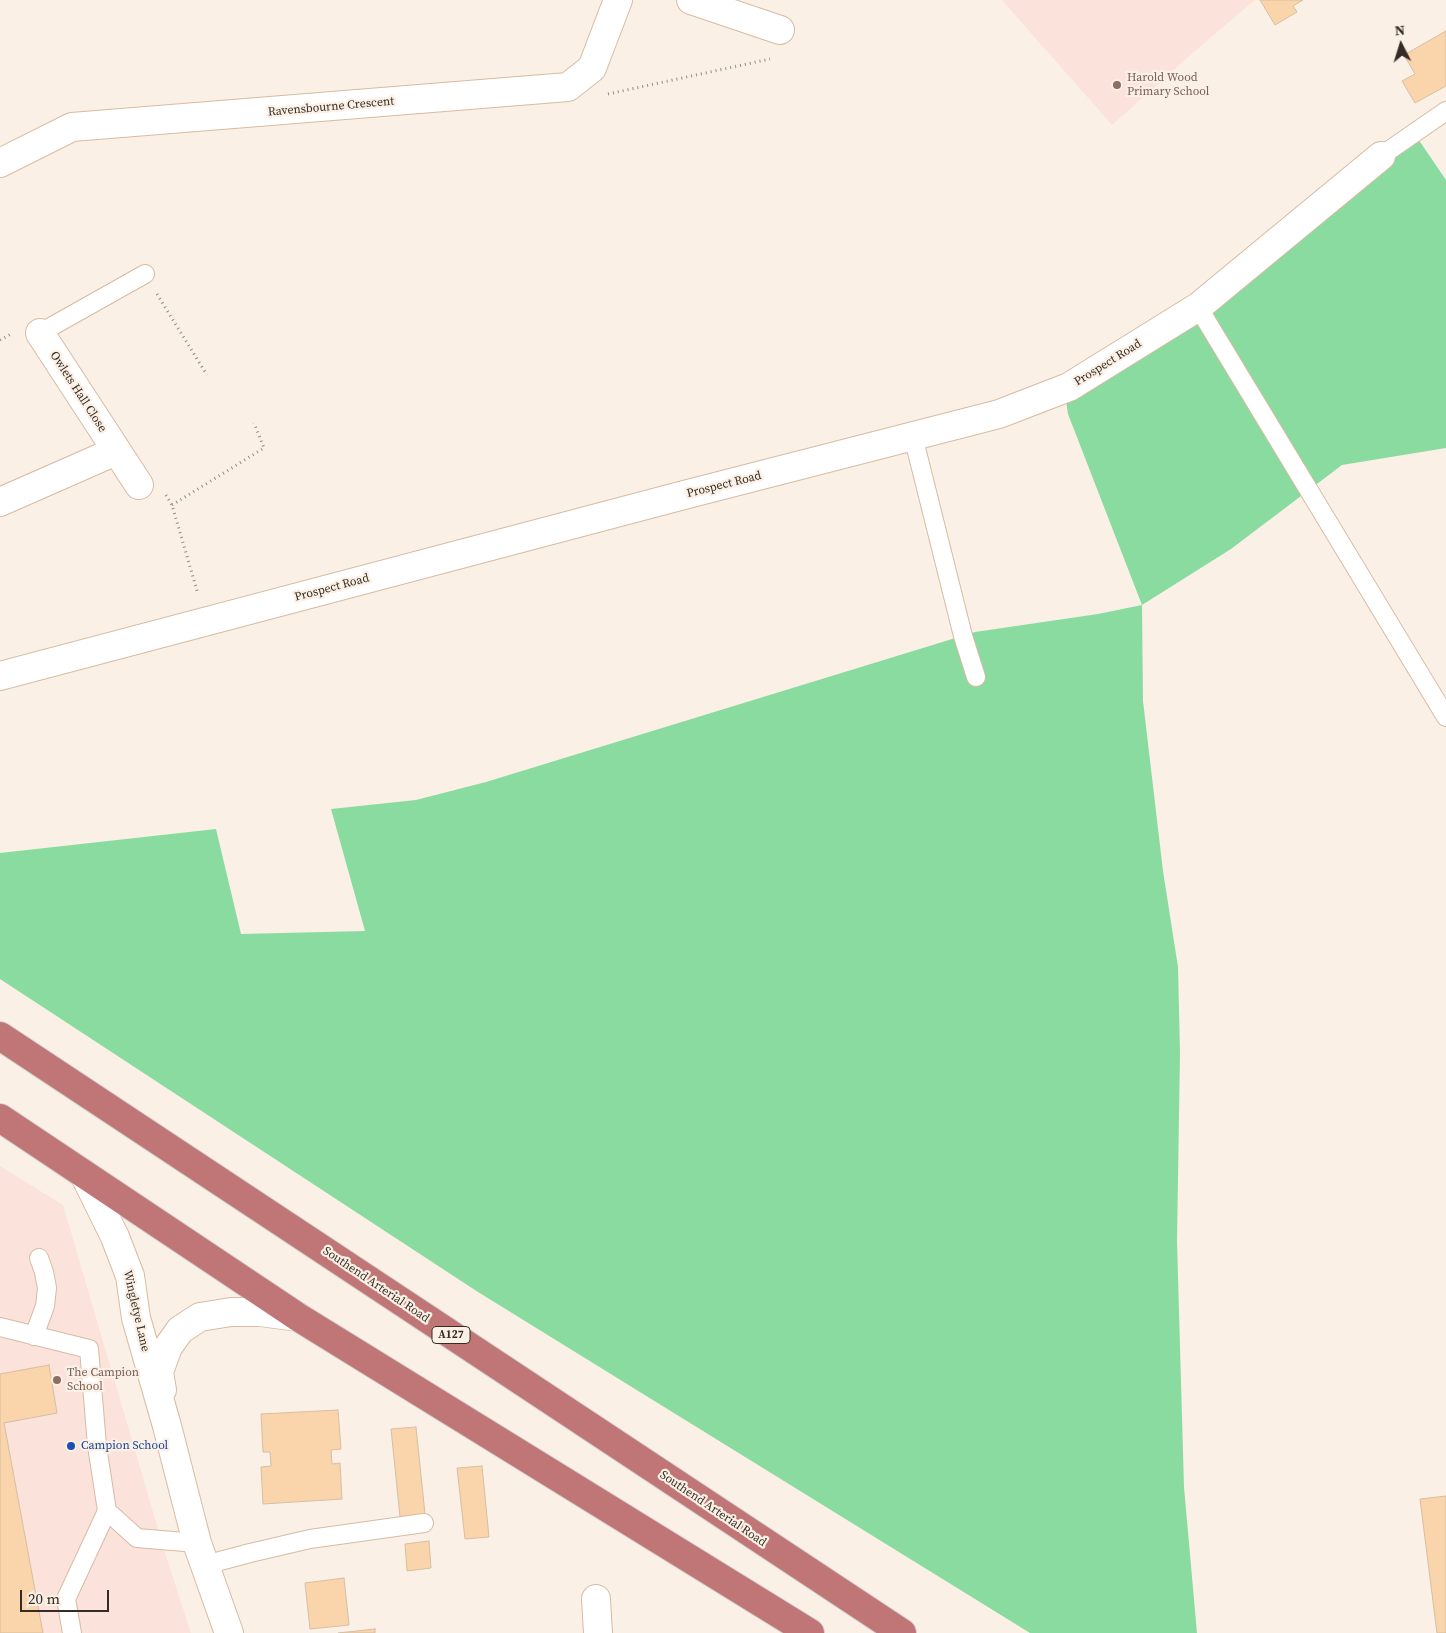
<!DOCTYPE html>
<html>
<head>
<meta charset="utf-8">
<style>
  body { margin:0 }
  #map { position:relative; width:1446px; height:1633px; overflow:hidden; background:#fbf0e6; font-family:"Source Serif 4",serif }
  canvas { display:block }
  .north { position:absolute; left:1376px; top:20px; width:50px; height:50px; -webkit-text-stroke:4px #fbf0e6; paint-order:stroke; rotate:355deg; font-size:14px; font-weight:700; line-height:20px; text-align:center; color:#372c23 }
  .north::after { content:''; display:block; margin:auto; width:18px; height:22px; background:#372c23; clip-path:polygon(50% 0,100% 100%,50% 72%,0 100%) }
  .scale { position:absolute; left:20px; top:1590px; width:89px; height:22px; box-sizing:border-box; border:2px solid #372c23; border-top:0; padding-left:6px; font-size:15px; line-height:18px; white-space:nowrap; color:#372c23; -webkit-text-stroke:4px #fbf0e6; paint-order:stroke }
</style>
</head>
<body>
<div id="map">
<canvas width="1446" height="1633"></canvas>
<div class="north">N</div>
<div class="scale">20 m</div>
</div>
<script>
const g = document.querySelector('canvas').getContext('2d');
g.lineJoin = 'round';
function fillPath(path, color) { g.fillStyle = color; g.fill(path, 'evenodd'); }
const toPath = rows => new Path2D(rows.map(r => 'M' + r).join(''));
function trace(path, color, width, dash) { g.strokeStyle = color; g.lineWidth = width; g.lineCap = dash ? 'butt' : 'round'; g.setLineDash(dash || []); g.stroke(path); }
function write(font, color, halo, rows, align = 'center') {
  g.font = font + ' "Source Serif 4",serif'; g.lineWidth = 4.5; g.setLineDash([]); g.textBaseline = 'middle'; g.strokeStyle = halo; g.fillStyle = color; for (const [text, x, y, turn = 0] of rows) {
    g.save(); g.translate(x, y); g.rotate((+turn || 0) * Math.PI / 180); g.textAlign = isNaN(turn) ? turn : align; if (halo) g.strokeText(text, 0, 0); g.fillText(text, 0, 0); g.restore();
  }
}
const education = toPath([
  [1002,0,1255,0,1203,44,1112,125],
  [0,1166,63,1205,166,1556,191,1633,0,1633]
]);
const green = toPath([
  [1414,133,1446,180,1446,448,1342,465,1231,549,1142,605,1143,701,1163,871,1178,967,1180,1053,1177,1241,1184,1487,1197,1633,1030,1633,478,1292,0,979,0,853,216,829,241,934,365,931,331,809,416,800,486,782,975,632,1098,614,1142,605,1068,414,1064,388]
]);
const building = toPath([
  [1260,0,1303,0,1293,6,1297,12,1275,25,1260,0],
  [1446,31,1446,86,1415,103,1402,81,1415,74,1404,55,1446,31],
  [49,1365,57,1413,4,1423,43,1633,0,1633,0,1374,49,1365],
  [338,1410,341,1449,331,1450,332,1464,340,1463,342,1499,263,1504,261,1467,271,1466,270,1452,263,1452,261,1414,338,1410],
  [416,1427,425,1514,400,1517,391,1429,416,1427],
  [482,1466,489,1537,465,1539,457,1468,482,1466],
  [1446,1496,1446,1633,1437,1633,1420,1499,1446,1496],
  [429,1541,431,1568,407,1571,405,1544,429,1541],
  [344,1578,349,1625,310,1629,305,1583,344,1578],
  [375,1629,375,1633,338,1633,375,1629]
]);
const path = toPath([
  [608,94,770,59],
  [157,294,207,375],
  [0,340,13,333],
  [166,495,172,505,198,594],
  [172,505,264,448,254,423]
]);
const lane = toPath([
  [1381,156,1446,111],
  [1198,307,1446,717],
  [40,333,145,274],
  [913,436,963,636,976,677],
  [0,1327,89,1349,97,1446,107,1511,137,1538,197,1543],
  [34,1336,45,1306,47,1288,44,1272,39,1258],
  [205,1565,250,1553,310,1539,424,1523],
  [72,1633,66,1599,107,1511]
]);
const street = toPath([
  [691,0,780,30],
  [0,163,72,127,568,87,592,68,618,0],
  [40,333,139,485],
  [0,502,116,451],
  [0,676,684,495,999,414,1069,387,1198,307,1381,156],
  [596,1599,598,1633]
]);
const secondary = toPath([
  [84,1174,115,1237,130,1276,136,1318,167,1426,197,1543,229,1633],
  [162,1390,159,1372,168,1347,180,1330,200,1317,231,1312,260,1312,298,1317]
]);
const highway = toPath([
  [0,1036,902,1633],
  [0,1118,298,1317,810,1633]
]);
const markers = [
  [1117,85,5,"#8d6e63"],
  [57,1380,5,"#8d6e63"],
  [71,1446,5,"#1a4fb4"]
];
const shields = [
  [451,1335,38]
];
const shieldNames = [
  ["A127",451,1335]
];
const educationNames = [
  ["Harold Wood",1127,78],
  ["Primary School",1127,92],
  ["The Campion",67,1373],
  ["School",67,1387]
];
const streetNames = [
  ["Ravensbourne Crescent",331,107,-5],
  ["Prospect Road",1108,363,-32],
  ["Owlets Hall Close",78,392,57],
  ["Prospect Road",724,485,-14],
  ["Prospect Road",332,588,-15],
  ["Southend Arterial Road",376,1285,34],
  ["Wingletye Lane",136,1311,77],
  ["Southend Arterial Road",713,1509,34]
];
const transitNames = [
  ["Campion School",81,1446]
];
fillPath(education, '#fbe2da');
fillPath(green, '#8adba0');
fillPath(building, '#fad4aa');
trace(building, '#d6bea3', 1);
trace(lane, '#d7bba3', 20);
trace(street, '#d7bba3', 30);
trace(secondary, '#d7bba3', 30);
trace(highway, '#d3d1cf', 30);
trace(path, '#968b81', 3, [1, 4]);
trace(lane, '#fff', 18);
trace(street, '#fff', 28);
trace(secondary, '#fff', 28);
trace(highway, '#c07676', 28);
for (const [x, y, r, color] of markers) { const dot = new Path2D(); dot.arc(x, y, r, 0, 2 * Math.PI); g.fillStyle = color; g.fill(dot); trace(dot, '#fbf0e6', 2); }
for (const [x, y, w] of shields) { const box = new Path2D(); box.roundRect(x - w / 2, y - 8.5, w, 17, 4); g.fillStyle = '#fbf0e6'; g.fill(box); trace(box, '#372c23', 1); }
write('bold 11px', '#372c23', null, shieldNames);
write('12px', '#785e54', '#fbf0e6', educationNames, 'left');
write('12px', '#372c23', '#fbf0e6', streetNames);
write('12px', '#164399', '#fbf0e6', transitNames, 'left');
</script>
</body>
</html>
